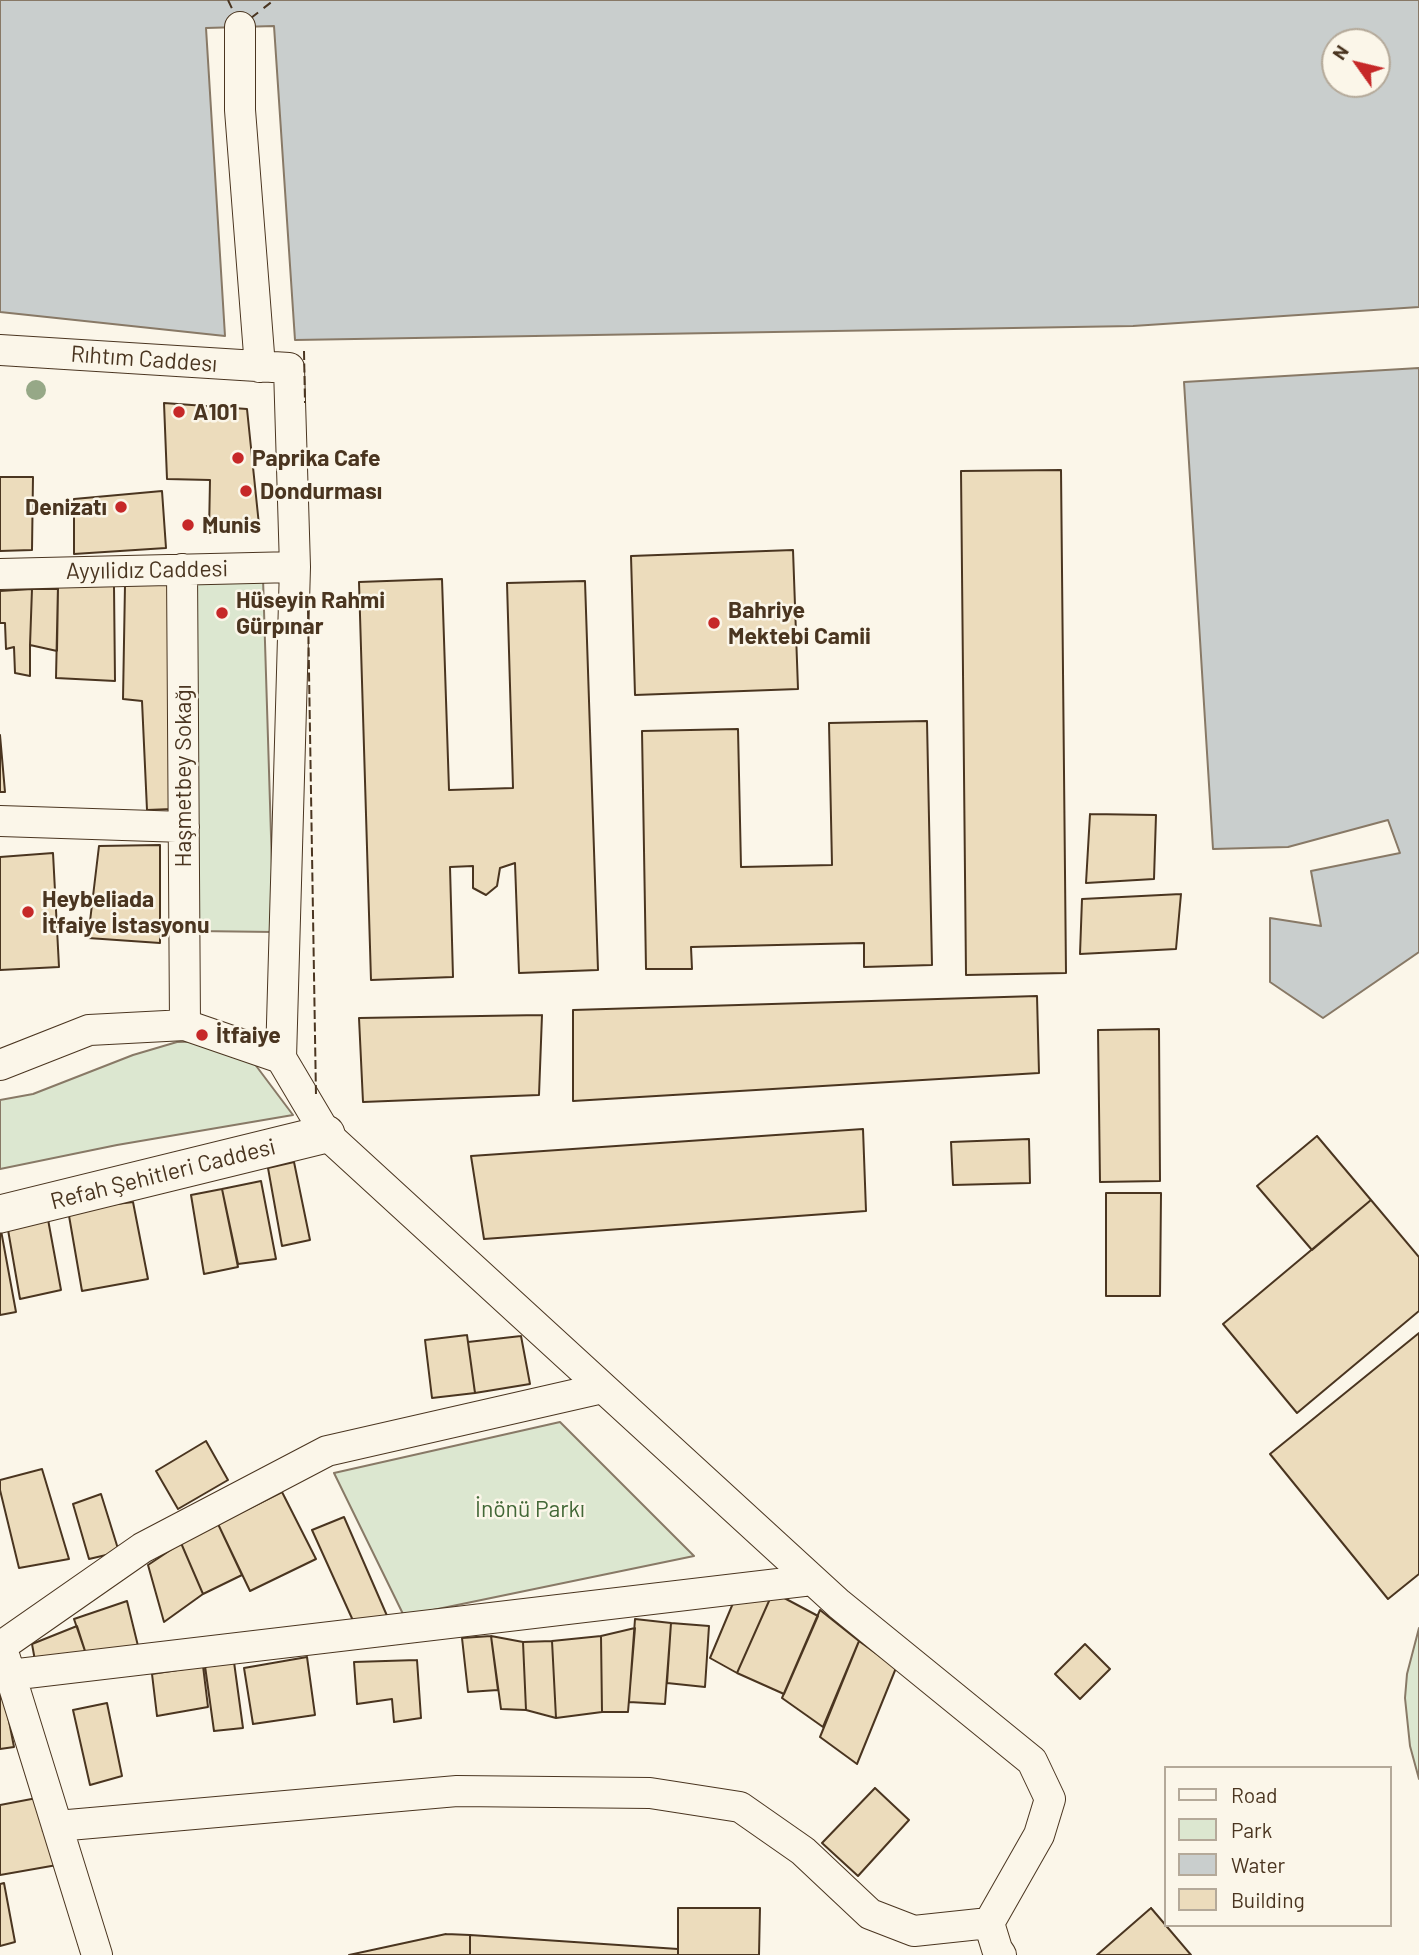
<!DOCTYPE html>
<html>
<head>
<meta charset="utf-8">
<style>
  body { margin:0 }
  #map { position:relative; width:1419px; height:1955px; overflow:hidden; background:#fbf6e9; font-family:Barlow,sans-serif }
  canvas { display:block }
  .legend { position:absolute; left:1164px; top:1766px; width:228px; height:161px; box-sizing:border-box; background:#fbf6e9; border:2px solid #b4a999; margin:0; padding:9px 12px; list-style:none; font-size:21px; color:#4a3520 }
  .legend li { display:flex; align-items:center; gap:14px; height:35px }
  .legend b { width:35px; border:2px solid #b4a999 }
  .north { position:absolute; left:1321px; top:28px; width:70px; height:70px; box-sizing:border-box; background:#fbf6e9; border:2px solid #b4a999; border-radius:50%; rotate:304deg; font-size:19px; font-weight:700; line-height:28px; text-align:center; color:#4a3520 }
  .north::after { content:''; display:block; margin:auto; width:24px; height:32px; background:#c62828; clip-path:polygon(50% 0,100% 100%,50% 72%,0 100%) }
</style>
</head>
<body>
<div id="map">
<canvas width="1419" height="1955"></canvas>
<ul class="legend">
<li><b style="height:9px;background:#fbf6e9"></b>Road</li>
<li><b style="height:19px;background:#dce7d0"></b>Park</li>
<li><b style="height:19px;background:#c9cecd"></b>Water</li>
<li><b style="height:19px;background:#ecdcbc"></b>Building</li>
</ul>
<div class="north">N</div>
</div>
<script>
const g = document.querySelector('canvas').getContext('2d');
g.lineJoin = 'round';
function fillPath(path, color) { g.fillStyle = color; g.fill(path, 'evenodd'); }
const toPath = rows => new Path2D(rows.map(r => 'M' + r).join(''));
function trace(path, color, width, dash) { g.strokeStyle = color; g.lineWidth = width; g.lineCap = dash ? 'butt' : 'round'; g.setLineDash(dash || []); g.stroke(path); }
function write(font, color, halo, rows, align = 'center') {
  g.font = font + ' Barlow,sans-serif'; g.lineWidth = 5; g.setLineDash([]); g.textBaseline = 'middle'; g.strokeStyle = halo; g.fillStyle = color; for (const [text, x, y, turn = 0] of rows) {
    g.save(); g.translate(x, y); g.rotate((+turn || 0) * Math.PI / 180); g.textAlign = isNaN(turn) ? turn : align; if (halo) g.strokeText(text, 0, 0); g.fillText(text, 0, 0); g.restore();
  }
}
const green = toPath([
  [263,578,274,932,196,931,189,581,263,578],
  [218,1041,248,1055,293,1115,117,1145,0,1169,0,1100,33,1094,133,1055,177,1042,218,1041],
  [560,1422,694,1556,404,1616,334,1473,560,1422],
  [1419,1628,1419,1779,1410,1746,1405,1698,1407,1674,1419,1628]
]);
const water = toPath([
  [0,0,1419,0,1419,307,1133,326,295,340,274,26,206,28,225,336,0,312,0,0],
  [1335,42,1377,42,1377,84,1335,84,1335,42],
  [1419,368,1419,952,1323,1018,1270,982,1270,918,1321,926,1311,871,1400,853,1388,820,1288,847,1213,849,1184,382,1419,368]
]);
const ferry = toPath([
  [228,0,235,15],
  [251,18,274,0]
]);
const building = toPath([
  [164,403,247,409,259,525,209,533,210,480,167,479,164,403],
  [1061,470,1066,973,966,975,961,471,1061,470],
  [0,477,33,477,32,550,0,551,0,477],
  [162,491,166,548,74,554,74,499,162,491],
  [793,550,798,689,635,695,631,556,793,550],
  [442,579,449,790,513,788,507,583,585,581,598,970,519,973,515,863,500,868,497,886,486,895,473,888,473,866,450,867,453,977,371,980,359,582,442,579],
  [173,583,172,809,147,810,142,701,123,699,125,585,173,583],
  [58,585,114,586,115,681,56,678,58,585],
  [32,589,58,589,57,651,30,645,32,589],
  [32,589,30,645,30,676,15,673,14,647,6,649,5,623,0,623,0,591,32,589],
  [927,721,932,965,864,967,864,943,691,947,692,969,646,969,642,731,738,729,741,867,832,865,829,723,927,721],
  [0,735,5,792,0,792,0,735],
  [1090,814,1156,815,1154,879,1086,883,1090,814],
  [160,845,160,943,88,938,99,846,160,845],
  [53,853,59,967,0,970,0,857,53,853],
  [1181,894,1176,949,1080,954,1082,899,1181,894],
  [1037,996,1039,1073,573,1101,573,1010,1037,996],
  [542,1015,539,1095,363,1102,359,1018,542,1015],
  [1159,1029,1160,1181,1100,1182,1098,1030,1159,1029],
  [863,1129,866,1211,484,1239,471,1156,863,1129],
  [1317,1136,1371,1200,1312,1250,1257,1186,1317,1136],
  [1029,1139,1030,1183,953,1185,951,1142,1029,1139],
  [294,1162,310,1240,282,1246,268,1168,294,1162],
  [261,1181,276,1259,238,1264,222,1189,261,1181],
  [222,1189,238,1267,204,1274,191,1195,222,1189],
  [1106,1193,1161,1193,1160,1296,1106,1296,1106,1193],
  [1371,1200,1419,1257,1419,1311,1297,1413,1223,1324,1371,1200],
  [133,1202,148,1279,82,1291,68,1210,133,1202],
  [47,1214,61,1290,20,1299,7,1224,47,1214],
  [0,1225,16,1312,0,1315,0,1225],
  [1419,1333,1419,1574,1388,1599,1270,1454,1419,1333],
  [467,1335,475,1393,432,1398,425,1340,467,1335],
  [521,1336,530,1384,475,1393,468,1342,521,1336],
  [206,1441,228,1480,178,1509,156,1471,206,1441],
  [42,1469,69,1559,19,1568,0,1490,0,1480,42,1469],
  [282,1492,316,1559,250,1591,218,1524,282,1492],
  [101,1494,119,1552,89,1559,73,1504,101,1494],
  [344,1517,388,1618,355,1625,312,1530,344,1517],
  [218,1524,242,1575,203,1594,181,1543,218,1524],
  [181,1543,203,1594,164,1622,148,1565,181,1543],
  [744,1577,773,1592,737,1673,710,1658,744,1577],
  [773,1592,818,1616,784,1694,737,1673,773,1592],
  [127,1601,139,1650,87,1657,74,1619,127,1601],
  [820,1610,859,1641,823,1727,782,1698,820,1610],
  [635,1619,671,1623,665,1704,629,1702,635,1619],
  [671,1623,709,1626,705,1687,667,1683,671,1623],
  [77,1626,87,1657,36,1666,32,1644,77,1626],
  [635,1628,628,1712,602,1712,601,1636,635,1628],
  [491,1636,523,1642,526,1710,501,1709,491,1636],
  [491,1636,498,1690,468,1692,462,1638,491,1636],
  [601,1636,602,1712,556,1718,552,1641,601,1636],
  [552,1641,556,1718,526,1710,523,1642,552,1641],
  [859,1641,896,1668,857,1764,820,1737,859,1641],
  [1085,1644,1110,1669,1080,1699,1055,1674,1085,1644],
  [307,1657,315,1715,253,1724,244,1668,307,1657],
  [417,1660,421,1718,394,1722,392,1699,357,1704,354,1662,417,1660],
  [234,1662,243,1728,214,1731,205,1666,234,1662],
  [203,1666,208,1707,157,1716,152,1674,203,1666],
  [3,1690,14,1747,0,1749,0,1691,3,1690],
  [107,1703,122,1776,90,1785,73,1710,107,1703],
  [875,1788,909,1820,858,1876,822,1843,875,1788],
  [42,1797,57,1865,0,1875,0,1805,42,1797],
  [4,1883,15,1942,0,1946,0,1884,4,1883],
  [678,1908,760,1908,759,1955,678,1955,678,1908],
  [1151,1908,1191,1955,1097,1955,1151,1908],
  [446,1934,470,1935,470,1955,349,1955,446,1934],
  [470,1935,678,1949,678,1955,470,1955,470,1935]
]);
const minor = toPath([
  [240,27,240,110,260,367],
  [0,350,289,368,295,567,281,1058,326,1134,839,1604,1032,1761,1050,1799,1039,1835,989,1923,997,1949,1001,1955],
  [182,569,185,1025],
  [0,574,295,567],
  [0,821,184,827],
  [0,1065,89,1030,185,1025,281,1058],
  [0,1647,142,1548,327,1451,603,1388],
  [5,1658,97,1955],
  [10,1675,812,1580],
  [57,1826,457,1791,650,1793,740,1807,803,1851,870,1914,914,1931,989,1923]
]);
const tertiary = toPath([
  [0,1214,326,1134]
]);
const fence = toPath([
  [304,351,305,403],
  [308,610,316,1096]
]);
const trees = [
  [36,390]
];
const markers = [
  [179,412,7,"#c62828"],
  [238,458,7,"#c62828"],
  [246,491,7,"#c62828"],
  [121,507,7,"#c62828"],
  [188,525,7,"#c62828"],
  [222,613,7,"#c62828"],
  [714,623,7,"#c62828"],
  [28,912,7,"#c62828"],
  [202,1035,7,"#c62828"]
];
const streetNames = [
  ["Rıhtım Caddesı",144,359,4],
  ["Ayyılidız Caddesi",147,570,-1],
  ["Haşmetbey Sokağı",183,776,-90],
  ["Refah Şehitleri Caddesi",163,1174,-14]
];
const poiNames = [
  ["A101",193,412],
  ["Paprika Cafe",252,458],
  ["Dondurması",260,491],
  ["Denizatı",107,507,"right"],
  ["Munis",202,525],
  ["Hüseyin Rahmi",236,600],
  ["Gürpınar",236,626],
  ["Bahriye",728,610],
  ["Mektebi Camii",728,636],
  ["Heybeliada",42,899],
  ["İtfaiye İstasyonu",42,925],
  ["İtfaiye",216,1035]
];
const parkNames = [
  ["İnönü Parkı",530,1509]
];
fillPath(green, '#dce7d0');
trace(green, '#887966', 2);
fillPath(water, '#c9cecd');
trace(water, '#887966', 2);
trace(ferry, '#4a3520', 2, [9, 7]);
fillPath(building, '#ecdcbc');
trace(building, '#4a3520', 2);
trace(minor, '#4a3520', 32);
trace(tertiary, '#4a3520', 39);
trace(minor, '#fbf6e9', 30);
trace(tertiary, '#fbf6e9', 37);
trace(fence, '#4a3520', 2, [9, 3.5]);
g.fillStyle = '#96a887';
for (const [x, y] of trees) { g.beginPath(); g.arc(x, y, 10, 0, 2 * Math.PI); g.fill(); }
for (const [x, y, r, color] of markers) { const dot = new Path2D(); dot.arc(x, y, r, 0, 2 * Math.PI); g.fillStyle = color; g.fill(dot); trace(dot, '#fbf6e9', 2.5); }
write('23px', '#4a3520', '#fbf6e9', streetNames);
write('bold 23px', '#4a3520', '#fbf6e9', poiNames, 'left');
write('23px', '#436837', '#fbf6e9', parkNames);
</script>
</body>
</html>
